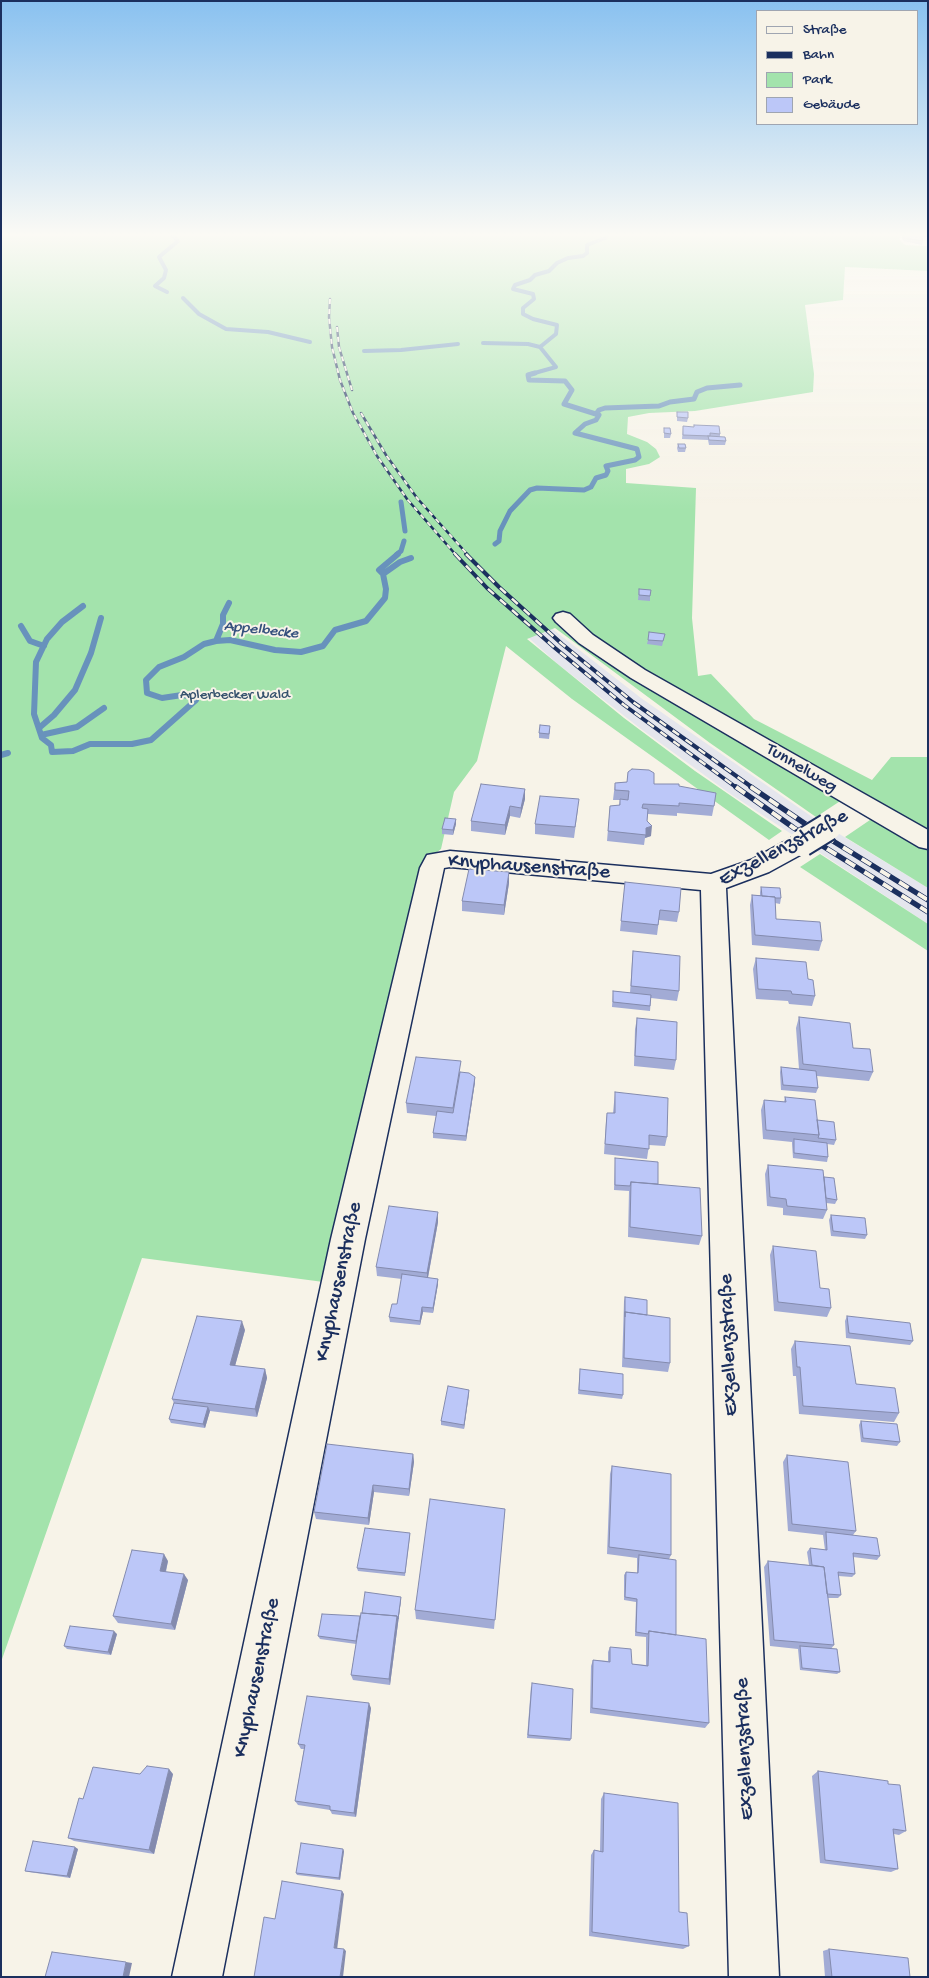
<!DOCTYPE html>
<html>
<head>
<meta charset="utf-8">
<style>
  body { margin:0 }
  #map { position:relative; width:929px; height:1978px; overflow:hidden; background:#f7f3e8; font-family:"Gochi Hand",sans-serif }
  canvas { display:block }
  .frame { position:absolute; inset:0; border:2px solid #1b2f5e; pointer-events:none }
  .legend { position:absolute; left:756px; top:10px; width:162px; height:115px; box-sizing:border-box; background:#f7f3e8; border:1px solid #9fa5b1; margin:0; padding:6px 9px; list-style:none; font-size:15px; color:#1b2f5e }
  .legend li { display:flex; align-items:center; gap:10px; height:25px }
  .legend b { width:25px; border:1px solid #9fa5b1 }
</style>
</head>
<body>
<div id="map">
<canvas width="929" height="1978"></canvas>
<div class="frame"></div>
<ul class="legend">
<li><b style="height:6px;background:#f7f3e8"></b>Straße</li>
<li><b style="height:6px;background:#1b2f5e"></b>Bahn</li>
<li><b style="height:14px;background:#a3e3ac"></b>Park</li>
<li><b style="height:14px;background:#bcc7f8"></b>Gebäude</li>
</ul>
</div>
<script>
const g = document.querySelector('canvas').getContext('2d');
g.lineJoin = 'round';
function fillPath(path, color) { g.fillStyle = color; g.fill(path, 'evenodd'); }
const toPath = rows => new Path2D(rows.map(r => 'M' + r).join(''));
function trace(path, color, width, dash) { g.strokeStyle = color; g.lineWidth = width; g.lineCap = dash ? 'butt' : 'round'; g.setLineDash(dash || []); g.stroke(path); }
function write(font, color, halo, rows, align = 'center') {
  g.font = font + ' "Gochi Hand",sans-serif'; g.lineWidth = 4; g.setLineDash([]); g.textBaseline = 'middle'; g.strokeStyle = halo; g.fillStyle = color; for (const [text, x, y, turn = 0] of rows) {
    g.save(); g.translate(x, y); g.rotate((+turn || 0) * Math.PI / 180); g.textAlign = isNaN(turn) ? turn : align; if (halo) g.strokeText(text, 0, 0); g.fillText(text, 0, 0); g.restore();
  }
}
const built = toPath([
  [482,561,555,631,641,698,818,821,928,888,928,924,729,793,641,729,559,665,521,631]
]);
const green = toPath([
  [1,233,901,233,899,239,905,245,928,246,928,271,845,267,843,300,805,305,814,374,813,392,695,411,649,413,628,417,627,434,647,442,656,449,660,457,649,464,626,469,626,483,696,488,692,618,698,676,711,674,754,719,872,780,891,757,928,757,928,888,845,837,889,807,857,790,816,817,710,743,555,628,527,639,624,718,695,771,782,831,769,840,572,699,506,646,477,761,454,792,441,849,426,861,331,1283,142,1258,1,1662],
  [820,854,928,924,928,951,800,867]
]);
const streamFar2 = toPath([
  [167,292,155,286,164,278,166,270,159,257,178,241,170,233],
  [183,298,199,314,226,329,268,332,310,342],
  [483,343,528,344,540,347],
  [364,351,401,350,458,344],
  [531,374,556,367,540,347,556,334,557,325,533,319,523,314,523,308,534,299,533,294,513,289,515,285,530,280,535,275,549,271,557,263,568,258,583,256,587,253,587,245,605,238,608,233]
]);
const streamFar1 = toPath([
  [596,414,599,410,605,408,659,406,670,402,694,399,697,392,707,388,740,385],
  [401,502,405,531],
  [495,544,499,541,500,531,510,511,530,490,537,488,584,490,591,487,596,478,606,475,608,471,606,466,635,460,639,457,637,449,575,433,585,424,596,420,599,415,564,404,572,390,565,381,529,380,528,375,535,373],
  [396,555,401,551,404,541]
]);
const stream = toPath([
  [383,574,379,570,398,554],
  [83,606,62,622,47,639,36,662,34,714,42,738,51,745,52,752,73,751,90,744,132,744,151,740,196,700,196,697,182,695,162,698,147,693,146,680,159,667,184,657,204,644,216,641,230,640,275,650,301,652,323,646,335,630,366,621,385,598,386,589,383,574,400,562,411,558],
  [21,626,30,641,44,646],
  [216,641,223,624,223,615,229,603],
  [39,728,54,715,75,690,91,653,101,618],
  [41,735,77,727,104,708],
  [1,755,8,753]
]);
const minor = toPath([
  [563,612,570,614,593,635,645,670,928,830,928,849,919,847,631,678,579,643,556,622,553,618,556,614,563,612],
  [802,835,811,837,814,843,811,849,769,872,726,888,779,1977,729,1977,701,890,450,867,444,868,365,1239,222,1977,172,1977,331,1239,420,868,427,855,450,851,711,874,751,860,793,837,802,835]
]);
const railFar2 = toPath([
  [330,299,329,317,332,347,340,380,353,413,377,456,407,499,456,555],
  [337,327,339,347,352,390],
  [361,413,386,455,417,498,468,555]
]);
const railFar1 = toPath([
  [455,554,487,588,555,648,624,705,737,788],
  [466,554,499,587,562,644,633,702,753,788]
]);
const rail = toPath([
  [736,787,794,828,928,912],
  [751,787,804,823,928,900]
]);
const minorBridge = toPath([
  [802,843,828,827]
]);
const wall = toPath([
  [903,233,928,233,928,237,921,237,923,241,922,245,903,241,902,237],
  [677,412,688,418,687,422,677,421],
  [683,426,720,434,720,437,726,441,725,445,709,445,708,440,682,439],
  [664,428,671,434,670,438,664,438],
  [678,444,686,448,685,452,678,452,677,448],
  [639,589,650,596,650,601,638,600],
  [665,634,662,646,647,644,648,640],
  [550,731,549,739,539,738,539,733],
  [628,772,654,784,679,786,714,806,712,816,677,813,677,816,648,814,647,821,651,836,645,838,644,845,607,841,610,806,619,805,620,800,613,800,615,783,627,782],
  [525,789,525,799,520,818,510,816,505,835,471,831,471,821],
  [578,809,574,838,535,834,535,824],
  [456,819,456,824,453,835,442,834,442,829],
  [625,882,679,912,677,922,659,920,657,935,620,931],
  [509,883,504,915,462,911,462,901],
  [761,887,781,898,780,904,775,903,776,919,822,941,819,951,752,945,750,905,752,895,760,895,760,892],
  [633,951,679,991,677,1001,651,998,650,1011,612,1007,613,991,630,993,632,962],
  [756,958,808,979,815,996,812,1006,789,1004,788,1001,756,999,753,969],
  [799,1017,853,1048,873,1072,869,1081,817,1076,818,1088,816,1093,781,1090,780,1072,781,1067,799,1069,796,1028],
  [637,1018,676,1060,674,1070,634,1066,635,1029],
  [460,1072,475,1077,475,1082,466,1141,433,1138,433,1133,436,1116,407,1113,406,1103],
  [615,1092,667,1137,665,1146,649,1145,647,1159,604,1154,606,1122,607,1113,613,1113],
  [785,1097,817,1120,836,1140,834,1145,827,1144,828,1157,827,1162,793,1158,792,1144,792,1142,763,1139,761,1110,764,1100,784,1102],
  [615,1158,658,1184,702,1236,699,1245,628,1237,629,1191,614,1190],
  [768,1165,824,1177,837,1200,835,1204,826,1203,827,1210,823,1219,783,1215,783,1208,767,1206,765,1174],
  [438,1212,438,1222,428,1278,438,1279,438,1284,433,1313,423,1312,420,1325,390,1322,389,1317,397,1304,402,1279,377,1276,376,1267],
  [831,1215,867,1235,865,1239,831,1236,829,1220],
  [773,1246,820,1288,831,1308,827,1317,774,1311,770,1255],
  [625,1297,647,1315,670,1363,668,1372,622,1367,624,1301],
  [847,1316,913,1341,910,1345,846,1338,845,1321],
  [245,1330,235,1366,265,1369,267,1378,257,1417,210,1411,205,1428,171,1423,169,1419,174,1403,172,1399],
  [795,1341,856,1384,899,1413,894,1422,799,1414,796,1376,793,1376,791,1349],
  [580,1369,623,1395,622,1399,578,1394],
  [469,1390,464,1429,441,1425,441,1421],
  [861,1421,900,1442,897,1446,861,1442,859,1425],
  [413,1454,414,1462,409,1496,374,1492,369,1525,316,1519,314,1512],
  [787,1455,856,1531,853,1535,880,1556,877,1560,853,1557,855,1574,852,1577,838,1576,841,1595,838,1598,828,1598,834,1645,831,1649,840,1672,837,1674,800,1670,798,1649,770,1646,764,1567,768,1561,809,1565,807,1552,810,1548,825,1550,823,1535,788,1531,783,1462],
  [612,1466,671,1555,669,1559,676,1635,709,1723,705,1728,590,1713,591,1666,593,1660,608,1661,608,1652,610,1647,632,1664,646,1665,646,1637,635,1636,636,1602,624,1600,624,1575,626,1572,637,1573,637,1558,607,1554,610,1474],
  [505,1509,494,1629,416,1619,415,1610],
  [410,1533,410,1536,405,1576,358,1571,357,1568],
  [168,1561,166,1572,188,1580,175,1630,118,1623,113,1616],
  [401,1597,401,1600,390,1685,353,1680,351,1675,356,1644,320,1639,318,1636,360,1616,362,1613],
  [117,1634,111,1655,67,1649,64,1646],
  [531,1686,571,1739,570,1741,527,1738],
  [371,1708,356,1817,332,1814,330,1810,298,1805,295,1801,304,1749,301,1749,298,1744],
  [818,1771,888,1784,906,1831,899,1835,894,1834,898,1869,891,1872,820,1863,812,1776],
  [173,1774,154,1854,74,1841,68,1838,83,1799],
  [604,1793,679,1912,689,1946,683,1949,589,1936,591,1855,594,1850,600,1851,601,1799],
  [78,1849,70,1878,29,1872,25,1871],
  [344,1851,340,1880,297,1875,296,1873],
  [829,1949,910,1977,825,1977,823,1951]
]);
const shadedWall = toPath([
  [525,789,525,799,520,818,521,808],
  [510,806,510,816,505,835,505,825],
  [456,819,456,824,453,835,453,830],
  [652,826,651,836,645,838,646,828],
  [509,872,509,883,504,915,504,905],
  [475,1077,475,1082,466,1141,466,1136],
  [438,1212,438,1222,427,1282,427,1273],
  [438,1279,438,1284,433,1313,433,1308],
  [422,1307,423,1312,420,1325,420,1321],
  [242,1321,245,1330,233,1373,230,1365],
  [265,1369,267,1378,257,1417,255,1409],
  [469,1390,469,1394,464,1429,464,1425],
  [208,1407,210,1411,205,1428,203,1424],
  [413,1454,414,1462,409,1496,409,1489],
  [373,1485,374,1492,369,1525,368,1518],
  [164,1554,168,1561,164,1578,160,1571],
  [184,1574,188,1580,175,1630,171,1624],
  [401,1597,401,1600,390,1685,389,1679,397,1616],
  [114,1631,117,1634,111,1655,108,1652],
  [369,1703,371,1708,356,1817,354,1813],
  [169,1769,173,1774,154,1854,149,1850],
  [75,1847,78,1849,70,1878,67,1876],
  [343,1849,344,1851,340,1880,339,1878],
  [342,1891,344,1894,337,1950,334,1948],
  [344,1949,346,1951,343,1977,340,1977],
  [126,1962,132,1963,129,1977,123,1977]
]);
const building = toPath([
  [903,233,920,233,923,241,904,238,903,233],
  [677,412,688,412,688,418,677,417,677,412],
  [694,425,719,426,720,434,710,433,710,436,683,435,683,426,694,427,694,425],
  [664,428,670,428,671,434,664,433,664,428],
  [708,436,725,437,726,441,709,440,708,436],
  [678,444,685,444,686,448,679,448,678,444],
  [639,589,651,590,650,596,639,595,639,589],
  [649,632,665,634,663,641,648,640,649,632],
  [540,725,550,726,549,734,539,733,540,725],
  [632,769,649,770,654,773,654,784,679,784,679,786,716,793,714,806,679,803,679,806,643,804,642,808,648,809,647,821,652,826,646,828,646,835,608,831,610,806,620,805,620,799,628,800,629,791,615,790,615,783,627,782,628,772,632,769],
  [481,784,525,789,521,808,510,806,505,825,471,821,481,784],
  [540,796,579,799,575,827,535,824,540,796],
  [445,818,456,819,453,830,442,829,445,818],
  [469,869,509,872,504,905,462,901,469,869],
  [625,882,681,888,679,912,660,910,658,925,621,921,625,882],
  [761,887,780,888,781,898,775,898,775,897,762,896,761,887],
  [752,895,775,897,776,919,820,922,822,941,755,935,752,895],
  [633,951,680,956,679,991,631,986,633,951],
  [756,958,806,962,808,979,813,980,815,996,792,994,791,991,758,989,756,958],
  [613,991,651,995,650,1006,613,1002,613,991],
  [799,1017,850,1023,853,1048,870,1049,873,1072,803,1064,799,1017],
  [637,1018,677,1022,676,1060,635,1056,637,1018],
  [416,1057,461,1061,453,1108,406,1103,416,1057],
  [781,1067,816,1071,818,1088,783,1085,781,1067],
  [460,1072,469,1073,475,1077,466,1136,433,1133,437,1111,453,1113,460,1072],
  [615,1092,668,1098,667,1137,649,1135,649,1149,605,1144,607,1113,615,1113,615,1092],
  [785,1097,815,1100,819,1135,766,1130,764,1100,786,1102,785,1097],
  [817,1120,834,1122,836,1140,818,1138,819,1135,817,1120],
  [794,1139,827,1143,828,1157,794,1153,794,1139],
  [615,1158,658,1162,658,1184,631,1182,630,1186,615,1185,615,1158],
  [768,1165,823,1170,827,1210,787,1206,786,1199,770,1197,768,1165],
  [824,1177,834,1178,837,1200,826,1198,824,1177],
  [631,1182,700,1188,702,1236,630,1227,631,1182],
  [389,1206,438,1212,427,1273,376,1267,389,1206],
  [831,1215,865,1218,867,1235,833,1231,831,1215],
  [773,1246,816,1251,820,1288,829,1289,831,1308,778,1302,773,1246],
  [402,1274,438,1279,433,1308,422,1307,420,1321,389,1317,392,1304,397,1304,402,1274],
  [625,1297,647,1300,647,1315,625,1312,625,1317,625,1297],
  [625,1312,670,1318,670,1363,624,1358,625,1312],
  [197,1316,242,1321,230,1365,265,1369,255,1409,172,1399,197,1316],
  [847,1316,910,1323,913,1341,849,1333,847,1316],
  [795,1341,850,1346,856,1384,895,1388,899,1413,803,1406,800,1367,797,1367,795,1341],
  [580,1369,623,1374,623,1395,579,1390,580,1369],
  [448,1386,469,1390,464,1425,441,1421,448,1386],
  [174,1403,208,1407,203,1424,169,1419,174,1403],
  [861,1421,897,1424,900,1442,863,1438,861,1421],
  [327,1444,413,1454,409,1489,373,1485,368,1518,314,1512,327,1444],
  [787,1455,848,1462,856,1531,792,1524,787,1455],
  [612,1466,671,1474,671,1555,609,1547,612,1466],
  [430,1499,505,1509,495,1620,415,1610,430,1499],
  [365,1528,410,1533,405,1573,357,1568,365,1528],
  [826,1532,877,1538,880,1556,853,1553,855,1574,838,1572,841,1595,827,1594,824,1567,812,1565,810,1548,827,1550,826,1532],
  [132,1550,164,1554,160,1571,184,1574,171,1624,113,1616,132,1550],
  [639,1555,676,1560,676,1635,649,1631,648,1634,636,1632,637,1599,625,1597,626,1572,638,1573,639,1555],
  [768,1561,824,1567,834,1645,774,1640,768,1561],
  [365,1592,401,1597,398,1619,397,1616,362,1613,365,1592],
  [361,1613,397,1616,389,1679,351,1675,361,1613],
  [322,1614,360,1616,356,1641,318,1636,322,1614],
  [70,1626,114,1631,108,1652,64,1646,70,1626],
  [649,1631,706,1639,709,1723,592,1708,593,1660,610,1662,610,1647,631,1649,632,1664,648,1666,649,1631],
  [800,1646,837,1649,840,1672,802,1668,800,1646],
  [532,1683,573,1689,571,1739,528,1735,532,1683],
  [307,1696,369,1703,354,1813,330,1810,330,1806,295,1801,305,1745,298,1744,307,1696],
  [147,1766,169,1769,149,1850,68,1838,79,1798,83,1799,93,1767,140,1774,147,1766],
  [818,1771,888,1781,888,1784,900,1785,906,1831,893,1829,898,1869,825,1860,818,1771],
  [604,1793,678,1803,679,1912,687,1913,689,1946,592,1932,594,1850,603,1852,604,1793],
  [33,1841,75,1847,67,1876,25,1871,33,1841],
  [301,1843,343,1849,339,1878,296,1873,301,1843],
  [282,1881,342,1891,334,1948,344,1949,340,1977,254,1977,264,1917,275,1919,282,1881],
  [829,1949,908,1958,910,1977,832,1977,829,1949],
  [52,1952,126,1962,123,1977,45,1977,52,1952]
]);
const farParknames = [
  ["Aplerbecker Wald",235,696]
];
const farWaternames = [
  ["Appelbecke",261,631,6]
];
const streetNames = [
  ["Tunnelweg",801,769,31]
];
const nearStreetnames = [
  ["Exzellenzstraße",784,849,-28],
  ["Knyphausenstraße",529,868,4],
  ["Knyphausenstraße",340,1282,-78],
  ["Exzellenzstraße",730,1345,-92],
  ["Knyphausenstraße",258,1678,-78],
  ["Exzellenzstraße",746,1749,-92]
];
fillPath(built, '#e5e6ed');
fillPath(green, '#a3e3ac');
trace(streamFar2, '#6892bc', 4);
trace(streamFar1, '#6892bc', 5);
trace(stream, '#6892bc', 6);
trace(minor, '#1b2f5e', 3);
fillPath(minor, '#f7f3e8');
trace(railFar2, '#1b2f5e', 2.5);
trace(railFar1, '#1b2f5e', 4);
trace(rail, '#1b2f5e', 5.5);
trace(railFar2, '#f7f3e8', 2, [5]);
trace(railFar1, '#f7f3e8', 2.5, [8]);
trace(rail, '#f7f3e8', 4, [11]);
trace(minorBridge, '#1b2f5e', 30, []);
trace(minorBridge, '#f7f3e8', 26);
fillPath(wall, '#a2abd5');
fillPath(shadedWall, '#848bae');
fillPath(building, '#bcc7f8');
trace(building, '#848bae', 1);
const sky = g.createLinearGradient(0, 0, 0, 510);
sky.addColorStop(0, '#89c1f0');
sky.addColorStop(0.46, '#fbfaf5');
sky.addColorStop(1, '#fbfaf500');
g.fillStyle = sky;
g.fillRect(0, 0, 929, 510);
write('15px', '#36536e', '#f7f3e8', farParknames);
write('italic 16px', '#35507d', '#f7f3e8', farWaternames);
write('18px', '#1b2f5e', '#f7f3e8', streetNames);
write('21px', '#1b2f5e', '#f7f3e8', nearStreetnames);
</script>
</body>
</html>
